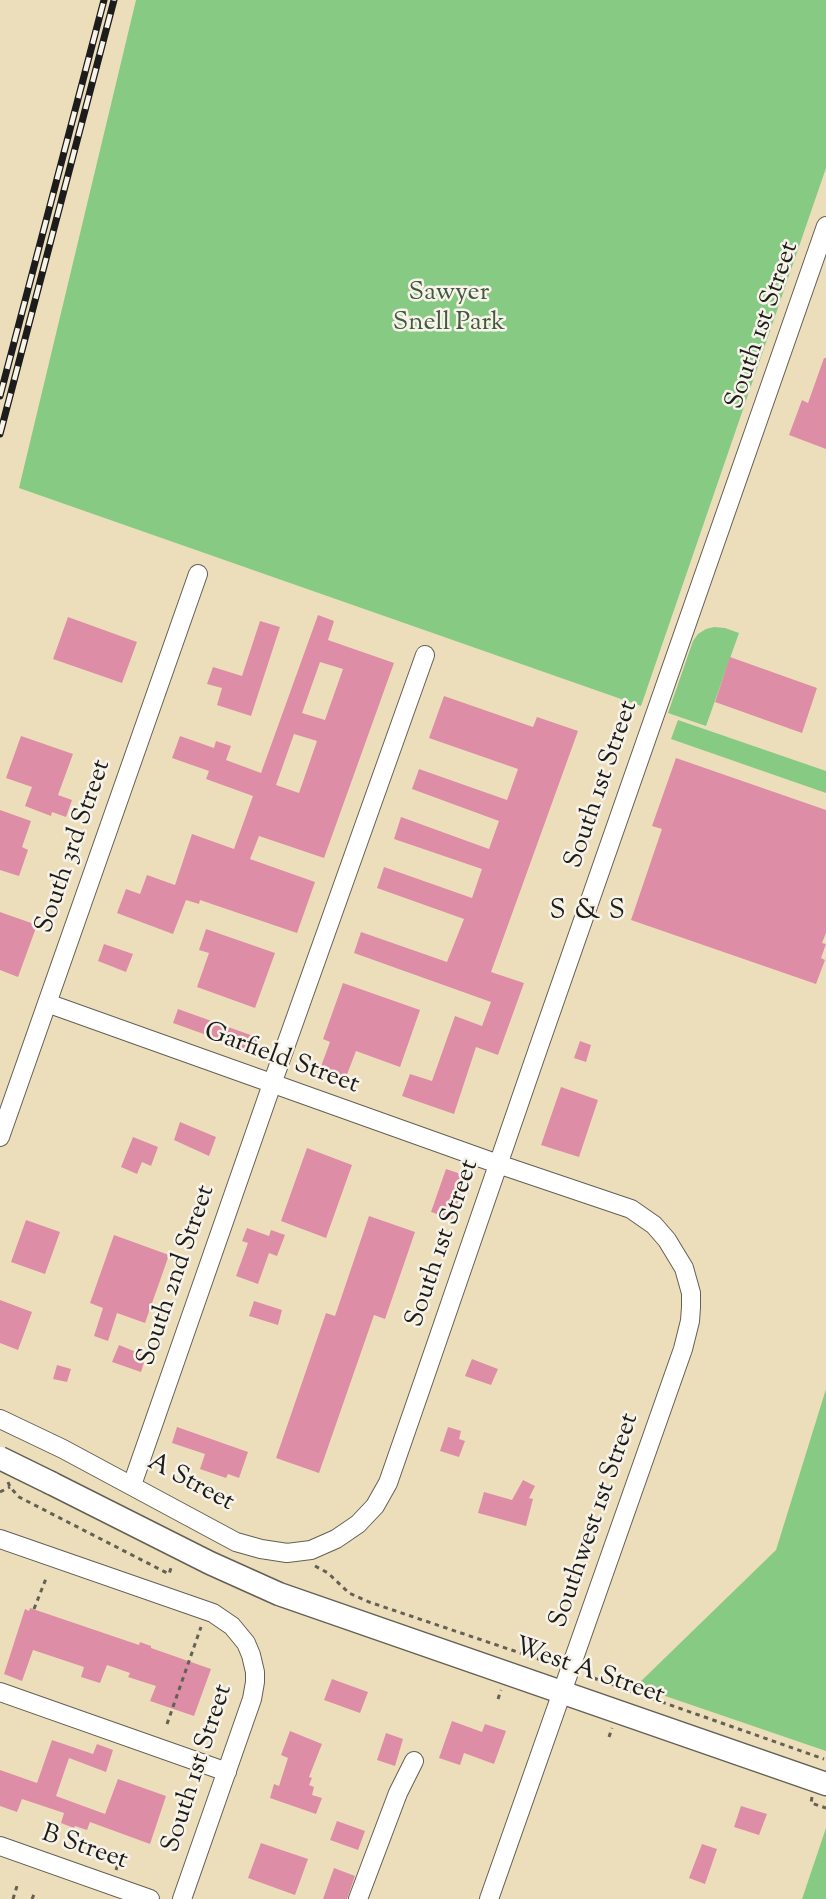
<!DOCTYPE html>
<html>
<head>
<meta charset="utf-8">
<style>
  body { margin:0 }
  canvas { display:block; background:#ecdebb }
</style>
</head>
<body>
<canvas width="826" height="1899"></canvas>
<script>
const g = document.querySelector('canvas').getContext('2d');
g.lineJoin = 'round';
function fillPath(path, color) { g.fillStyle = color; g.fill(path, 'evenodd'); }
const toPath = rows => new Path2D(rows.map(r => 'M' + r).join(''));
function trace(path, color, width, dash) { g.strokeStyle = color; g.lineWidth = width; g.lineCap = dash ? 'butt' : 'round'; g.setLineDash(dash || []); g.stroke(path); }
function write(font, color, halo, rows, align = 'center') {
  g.font = font + ' "Sorts Mill Goudy",serif'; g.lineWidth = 5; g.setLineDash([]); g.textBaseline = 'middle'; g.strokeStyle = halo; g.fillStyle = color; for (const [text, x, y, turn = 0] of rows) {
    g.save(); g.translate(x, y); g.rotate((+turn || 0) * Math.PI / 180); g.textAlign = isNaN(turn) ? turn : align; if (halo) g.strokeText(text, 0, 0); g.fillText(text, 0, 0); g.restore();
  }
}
const green = toPath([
  [136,0,826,0,826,168,641,706,19,488],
  [714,627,725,628,739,633,706,726,668,713,693,641,698,634,706,629],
  [678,720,826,771,826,793,671,739],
  [826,1389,826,1751,636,1686,776,1550],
  [826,1828,826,1899,802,1899]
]);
const building = toPath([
  [824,358,826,358,826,449,789,435,802,400,808,403],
  [318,615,334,621,328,640,394,663,324,858,259,836,250,859,315,882,297,933,200,900,199,904,186,900,173,934,117,913,126,889,140,894,147,875,175,885,192,834,234,849,253,796,206,779,209,771,172,758,180,736,214,748,216,741,231,746,226,760,261,773],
  [320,662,343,669,325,720,302,713],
  [294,734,317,741,299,793,276,785],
  [68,617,137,642,122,683,53,659],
  [260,621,280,627,251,716,217,705,222,688,207,684,213,667,242,676],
  [730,657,817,688,802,733,715,702],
  [444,696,533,727,537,717,578,731,491,972,524,983,498,1055,476,1047,454,1114,402,1096,410,1074,432,1081,455,1016,482,1026,491,1002,354,953,361,932,447,962,464,919,377,888,384,867,472,898,482,869,394,839,401,817,489,849,499,821,412,789,419,769,507,800,518,769,429,738],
  [21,736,73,754,58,795,72,800,66,817,52,812,51,816,25,806,32,787,6,778],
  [676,758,826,810,826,933,822,943,826,944,821,958,825,960,816,984,631,920,662,829,652,826],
  [0,810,31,821,22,847,28,850,19,876,0,870],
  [0,912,37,925,18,977,0,970],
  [206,929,275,953,255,1008,197,987,209,953,199,950],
  [104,944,133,954,126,972,98,961],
  [343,983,420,1010,400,1067,356,1051,346,1077,320,1069,330,1042,323,1039],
  [178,1009,259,1038,254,1052,173,1023],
  [580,1041,591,1045,586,1062,574,1058],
  [561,1087,598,1100,579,1157,541,1145],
  [180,1122,216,1137,209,1156,174,1140],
  [133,1137,158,1147,151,1166,142,1162,137,1174,121,1167],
  [307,1148,352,1165,326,1238,281,1221],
  [446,1169,467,1176,452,1219,431,1212],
  [369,1216,415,1232,385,1319,374,1315,319,1473,276,1458,326,1313,335,1316],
  [26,1220,60,1232,45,1274,11,1262],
  [247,1228,269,1236,271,1230,285,1235,277,1256,269,1253,258,1284,236,1276,248,1243,242,1241],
  [114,1235,169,1255,145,1323,117,1313,108,1341,94,1336,103,1308,90,1303],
  [0,1300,32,1312,18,1350,0,1343],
  [254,1301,282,1310,278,1325,249,1316],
  [119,1345,146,1356,141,1372,112,1362],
  [472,1359,498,1369,491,1385,465,1376],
  [57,1365,71,1369,67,1382,53,1379],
  [177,1427,248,1452,239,1478,228,1474,226,1478,200,1469,205,1454,172,1443],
  [448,1427,461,1431,459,1439,465,1441,459,1457,440,1451],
  [523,1480,535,1486,529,1498,533,1499,526,1526,478,1513,484,1492,512,1500],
  [30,1608,139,1645,140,1642,151,1646,151,1648,211,1669,194,1716,150,1701,156,1686,128,1677,130,1673,107,1665,100,1683,81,1677,84,1667,33,1650,22,1681,4,1674,25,1609,29,1611],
  [332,1679,368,1692,360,1713,324,1700],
  [452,1721,482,1732,485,1724,506,1731,494,1764,464,1753,460,1765,439,1758],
  [290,1731,322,1744,309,1777,312,1778,309,1785,314,1787,312,1795,322,1798,316,1814,270,1798,274,1784,279,1786,288,1758,281,1755],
  [386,1733,403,1739,395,1766,377,1760],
  [52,1740,93,1754,97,1744,113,1750,106,1772,69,1758,56,1796,105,1814,118,1779,166,1796,150,1844,90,1822,87,1830,75,1826,74,1828,61,1823,64,1813,22,1799,17,1812,0,1806,0,1770,37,1783],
  [741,1806,767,1814,759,1835,734,1827],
  [337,1821,365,1831,358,1850,330,1840],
  [261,1843,308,1859,295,1895,248,1878],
  [702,1844,717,1849,705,1884,689,1878],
  [334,1868,355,1876,347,1899,323,1899]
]);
const path = toPath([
  [8,1482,10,1487,19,1497,169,1574,172,1565],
  [0,1492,10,1487],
  [315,1566,328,1573,349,1593,369,1602,556,1665],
  [34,1609,47,1576],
  [585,1675,824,1759],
  [498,1699,501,1690],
  [167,1724,201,1627],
  [609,1737,612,1728],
  [812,1797,811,1803,826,1808],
  [116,1870,121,1855],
  [13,1899,17,1886],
  [32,1899,35,1892]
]);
const minor = toPath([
  [47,1003,498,1164,631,1209,654,1225,667,1240,684,1268,691,1293,691,1307,690,1321,683,1349,489,1899],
  [0,1137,198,574],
  [0,1419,63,1449,236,1542,261,1549,287,1553,311,1550,336,1539,358,1524,375,1506,388,1483,421,1388,539,1046,826,226],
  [132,1485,272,1084,425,655],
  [0,1539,213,1613,232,1626,246,1643,251,1655,255,1672,255,1682,252,1699,182,1899],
  [0,1692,227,1772],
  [0,1846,150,1899],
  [358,1899,398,1793,414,1761]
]);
const major = toPath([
  [51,1483,210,1563,279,1594,826,1784]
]);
const rail = toPath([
  [0,396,104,0],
  [0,434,114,0]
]);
const majorBridge = toPath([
  [0,1458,51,1483]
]);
const parkNames = [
  ["Sawyer",449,295],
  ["Snell Park",449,325]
];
const streetNames = [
  ["South 1st Street",764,326,-71],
  ["South 1st Street",603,785,-71],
  ["South 3rd Street",75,847,-71],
  ["Garfield Street",281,1060,20],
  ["South 1st Street",444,1244,-71],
  ["South 2nd Street",178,1276,-71],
  ["A Street",190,1484,28],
  ["Southwest 1st Street",596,1521,-71],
  ["West A Street",589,1673,19],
  ["South 1st Street",199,1769,-72],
  ["B Street",84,1849,19]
];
const neighbourhoodNames = [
  ["S & S",588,913]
];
fillPath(green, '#87ca84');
fillPath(building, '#dd8ea6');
trace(minor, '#656054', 20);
trace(major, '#656054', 25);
trace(path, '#656054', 3, [4.5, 4.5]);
trace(minor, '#fff', 18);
trace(major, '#fff', 22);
trace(rail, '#1c1c1c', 7);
trace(rail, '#f7f3e8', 4.5, [14]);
trace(majorBridge, '#656054', 25, []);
trace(majorBridge, '#fff', 22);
write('26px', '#415940', '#f7f3e8', parkNames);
write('26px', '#1c1c1c', '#f7f3e8', streetNames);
g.letterSpacing = '1.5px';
write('27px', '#1c1c1c', '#f7f3e8', neighbourhoodNames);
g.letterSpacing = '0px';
</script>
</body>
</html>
